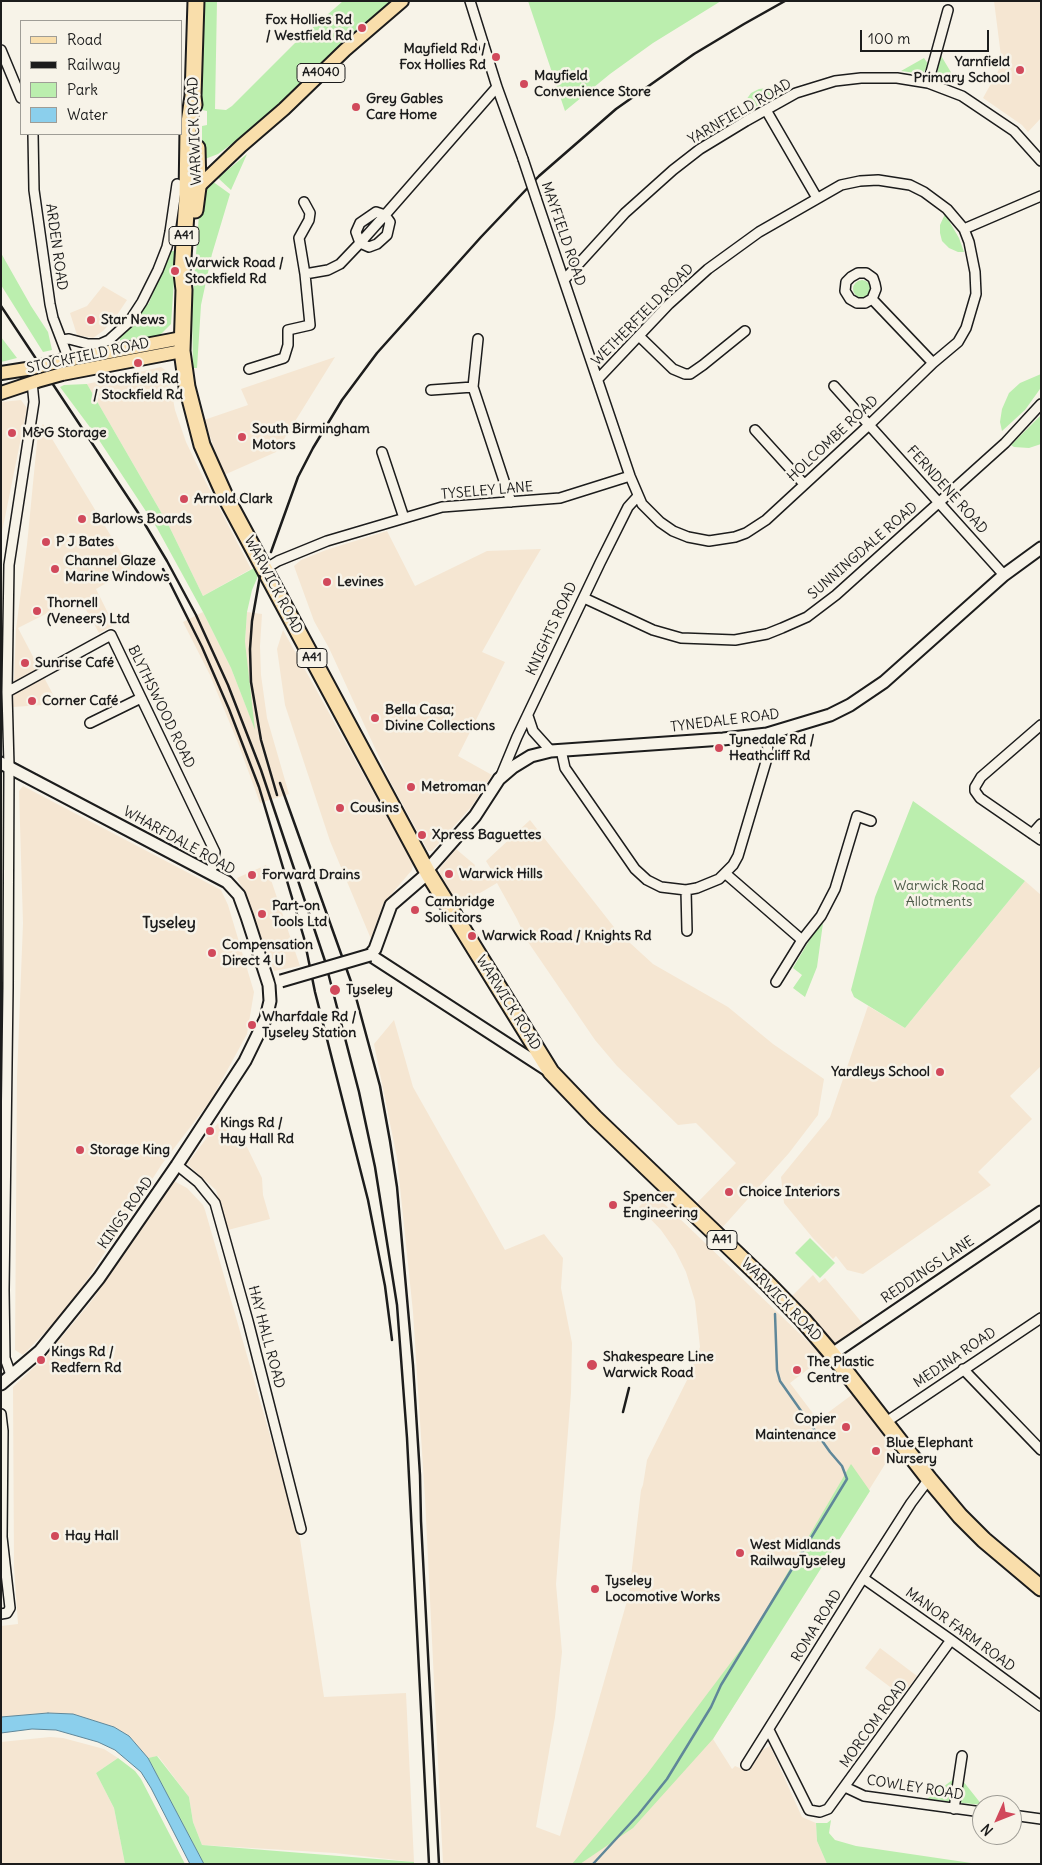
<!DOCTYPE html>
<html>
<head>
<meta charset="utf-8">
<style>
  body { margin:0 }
  #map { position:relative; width:1042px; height:1865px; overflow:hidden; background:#f7f3e8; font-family:Delius,sans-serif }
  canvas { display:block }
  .frame { position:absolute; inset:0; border:2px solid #1c1c1c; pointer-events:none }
  .legend { position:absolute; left:20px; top:20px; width:162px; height:115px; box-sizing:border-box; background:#f7f3e8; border:1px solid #9f9d96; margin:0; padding:6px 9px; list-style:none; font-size:15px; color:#1c1c1c }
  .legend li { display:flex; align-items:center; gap:10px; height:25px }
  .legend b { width:25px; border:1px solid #9f9d96 }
  .north { position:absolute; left:972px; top:1795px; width:50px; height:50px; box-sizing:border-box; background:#f7f3e8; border:1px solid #9f9d96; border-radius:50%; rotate:226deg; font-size:14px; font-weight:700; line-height:20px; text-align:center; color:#1c1c1c }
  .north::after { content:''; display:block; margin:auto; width:18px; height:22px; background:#d1495b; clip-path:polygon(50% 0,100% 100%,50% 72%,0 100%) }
  .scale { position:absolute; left:860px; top:30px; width:129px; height:22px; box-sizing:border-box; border:2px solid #1c1c1c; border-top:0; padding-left:6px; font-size:15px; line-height:18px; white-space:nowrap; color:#1c1c1c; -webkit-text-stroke:4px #f7f3e8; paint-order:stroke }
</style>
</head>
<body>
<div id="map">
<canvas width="1042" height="1865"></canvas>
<div class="frame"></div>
<ul class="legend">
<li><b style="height:6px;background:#f9deab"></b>Road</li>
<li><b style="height:6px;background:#1c1c1c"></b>Railway</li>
<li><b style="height:14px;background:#bbeeae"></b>Park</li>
<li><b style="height:14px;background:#8bcfec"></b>Water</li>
</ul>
<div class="north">N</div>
<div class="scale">100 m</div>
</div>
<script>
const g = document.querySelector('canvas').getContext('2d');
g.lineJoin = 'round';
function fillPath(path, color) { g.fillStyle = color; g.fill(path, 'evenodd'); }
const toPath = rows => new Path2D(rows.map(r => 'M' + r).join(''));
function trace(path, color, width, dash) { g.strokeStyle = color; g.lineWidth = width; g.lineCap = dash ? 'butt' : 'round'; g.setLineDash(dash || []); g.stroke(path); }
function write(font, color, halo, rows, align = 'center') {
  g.font = font + ' Delius,sans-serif'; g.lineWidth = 5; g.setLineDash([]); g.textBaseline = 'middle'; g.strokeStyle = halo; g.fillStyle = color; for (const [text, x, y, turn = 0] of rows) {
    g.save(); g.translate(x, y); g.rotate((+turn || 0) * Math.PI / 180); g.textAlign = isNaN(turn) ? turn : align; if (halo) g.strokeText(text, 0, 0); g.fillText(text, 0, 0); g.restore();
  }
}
const built = toPath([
  [994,1,1041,1,1041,118,1028,132,1022,125,983,98,1002,64],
  [103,286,127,300,115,318,103,331,93,338,77,335,70,313,87,306],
  [335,357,276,452,224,475,204,420,248,405,241,389],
  [161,367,168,372,175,410,186,442,200,471,251,569,203,596,169,526,87,384],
  [21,400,27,408,1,537,1,402],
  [43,424,131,569,96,589,114,625,99,633,79,597,18,628,58,704,13,707,16,629,27,545,38,432],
  [387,531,415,586,487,551,541,549,519,586,482,652,505,662,458,756,492,775,472,806,432,851,428,851,391,783,329,648,314,621,294,566,301,560,326,550],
  [203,612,231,668,254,727,245,644,247,612,262,614,260,646,261,675,267,718,289,794,260,803,238,743,210,675,183,622],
  [283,630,413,864,412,870,383,904,371,939,330,841,285,705,277,649],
  [23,786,221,890,228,905,254,992,247,1034,211,1100,162,1164,87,1280,61,1316,23,1355,15,1350,17,1077,23,923,19,791],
  [530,820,617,931,653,964,728,1007,773,1044,824,1079,818,1115,789,1153,721,1229,696,1204,736,1163,696,1123,678,1125,617,1066,595,1040,526,939,517,919,497,883,458,906,440,875,440,868,456,849,475,865,474,868,484,879,494,874,486,861],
  [266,865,300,966,274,971,243,889,237,878],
  [1025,881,1041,895,1041,1066,1010,1096,1032,1119,978,1172,991,1185,863,1274,847,1270,836,1256,833,1259,812,1237,784,1203,781,1177,830,1117,868,1006,905,1028],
  [394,1020,413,1087,505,1250,544,1234,563,1258,561,1288,572,1343,571,1393,556,1584,562,1652,555,1717,536,1827,560,1836,629,1594,641,1490,643,1485,647,1460,689,1376,700,1347,695,1301,686,1272,675,1250,661,1230,639,1207,652,1192,824,1357,790,1383,818,1420,853,1394,894,1450,713,1739,732,1769,735,1766,749,1772,762,1750,770,1746,802,1817,816,1823,817,1841,827,1864,443,1864,425,1498,413,1312,397,1158,374,1044],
  [218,1123,246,1145,262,1178,263,1195,270,1219,228,1230,216,1190,187,1164],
  [174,1181,187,1188,203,1205,205,1210,300,1539,324,1697,406,1693,414,1862,335,1853,202,1845,193,1822,189,1797,158,1756,148,1758,129,1736,114,1727,73,1714,48,1713,1,1717,1,1626,18,1624,14,1567,13,1387,47,1355,93,1299],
  [813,1275,819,1283,825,1278,863,1324,837,1342,832,1343,790,1298],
  [880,1648,917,1676,902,1696,865,1668],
  [50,1737,63,1738,104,1749,118,1758,96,1773,114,1808,125,1864,1,1864,1,1742]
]);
const green = toPath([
  [203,1,217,1,215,109,226,110,232,106,295,43,343,1,391,1,356,30,252,129,218,154,205,159,202,158,202,126,207,125,207,111,202,110],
  [528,1,721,1,653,43,610,74,565,111],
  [940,54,958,84,959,85,940,78,937,75],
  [924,58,928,64,923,74,901,71],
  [768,88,781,92,745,113,746,100,751,93,759,89],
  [247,154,231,190,218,178],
  [212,181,230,194,212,254,201,305,197,368,193,368,192,307,200,201,208,185],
  [945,214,959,238,964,252,958,252,949,248,942,241,940,233,940,225],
  [169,251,176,251,171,324,159,336,120,342,120,337,149,303],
  [1,253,31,306,48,332,52,350,43,352,1,285],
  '853 289a9 9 0 1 1 18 0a9 9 0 1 1-18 0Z',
  [1,337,17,358,1,362],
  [1041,374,1040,389,1025,410,1002,431,1000,422,1002,409,1009,393,1020,383],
  [87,384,169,526,203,596,254,568,258,576,252,590,247,612,245,642,255,730,231,668,203,612,157,528,95,434,60,387,64,385],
  [1041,415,1041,444,1029,448,1014,447,1011,445],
  [913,801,1025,881,905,1028,854,997,851,990,875,897],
  [823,923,817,967,805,997,793,988,802,975,793,968,813,934],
  [810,1238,835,1263,820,1278,795,1253],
  [851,1464,870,1491,713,1739,633,1828,580,1864,572,1864,647,1774,750,1637],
  [157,1756,189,1797,193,1822,202,1845,414,1862,414,1864,204,1864,148,1758],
  [118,1758,135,1771,141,1779,185,1864,125,1864,114,1808,96,1773],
  [955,1778,963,1781,982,1805,927,1799],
  [831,1820,829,1833,835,1840,856,1846,978,1864,827,1864,817,1841,816,1823,827,1823]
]);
const water = toPath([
  [48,1713,73,1714,114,1727,129,1736,148,1758,204,1864,190,1864,151,1788,141,1772,115,1750,98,1742,56,1730,32,1729,1,1733,1,1717,48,1713]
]);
const stream = toPath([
  [593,1864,638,1815,667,1779,711,1707,721,1685,847,1479,842,1466,830,1452,780,1381,777,1370,775,1314]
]);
const street = toPath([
  [470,1,497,87,523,159],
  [1,50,21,98],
  [928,83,948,10],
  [766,110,817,198],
  [33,134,34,190,50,304,53,318,69,360],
  [536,198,630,476,642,504,660,522,673,531,688,537,709,541,735,537,746,533,766,520,869,425,933,363,958,342,966,328,976,294,975,272,969,242,964,229,947,209,924,192,910,185,878,180,860,181,841,185,759,232,708,269,669,304,598,379],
  [304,202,310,213,309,220,299,238,305,274,328,270,340,264,360,243,369,247,377,244,387,235,390,222,385,215,376,212,360,223,356,232,360,243,385,215,497,87],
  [964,229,1041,196],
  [564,280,625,213,673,170,700,149,746,121,796,93,835,81,861,78,897,78,928,83,962,96,1014,131,1041,161],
  [872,299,876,289,875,284,873,278,866,273,858,273,851,277,846,282,845,291,850,299,857,303,865,303,872,299,933,363],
  [639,336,673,369,685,374,690,374,703,365,745,331],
  [478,339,473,387,511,502],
  [62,340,69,339,88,344,100,344,109,340,129,322,142,302,158,270,167,247,170,232,177,184],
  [249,369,284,358,288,345,288,330,310,325,305,274],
  [834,386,1004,575],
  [431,390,473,387],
  [755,430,804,484],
  [382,452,404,518],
  [265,569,278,561,327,541,442,507,560,498,630,476],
  [584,598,653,630,681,638,735,640,767,634,782,628,807,617,836,595,1005,443,1041,404],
  [7,692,111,635,215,852,211,873],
  [528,716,533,731,551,751],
  [90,723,141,698],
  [1041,725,981,777,975,787,975,791,980,798,1041,840],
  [561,750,565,768,635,869,647,880,661,887,686,890,697,888,719,879,733,865,738,856,768,755,767,734],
  [500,778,517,737,600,563,628,507,638,496],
  [1032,834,1041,824],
  [726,874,802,940],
  [686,890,687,931],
  [776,982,802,940,821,916,835,889,857,816,871,821],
  [177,1165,198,1182,215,1203,248,1321,301,1529],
  [963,1369,1041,1450],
  [11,1375,5,1358,4,1290,8,988,9,766,7,692,9,565,34,402,32,382],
  [1,1414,3,1431,2,1537,10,1608,7,1613,1,1614],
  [886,1422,1041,1318],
  [863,1578,951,1640,1041,1706],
  [769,1730,809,1810,820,1812,828,1809,951,1640],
  [746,1765,863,1578,911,1503,929,1479],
  [845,1787,864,1796,982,1812],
  [954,1809,962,1756],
  [1012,1815,1041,1819]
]);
const secondary = toPath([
  [1,763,227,882,239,895,247,917,269,985,270,1001,266,1018,245,1061,177,1165,99,1278,40,1351,1,1384],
  [549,1071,370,955,375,949,391,905,428,873,430,867,475,816,499,779,513,767,531,756,551,751,723,739,767,734,830,715,850,705,884,682,1004,575,1041,548],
  [832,1354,1041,1212]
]);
const primary = toPath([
  [198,187,241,146,284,109,345,50,402,1],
  [57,362,182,338],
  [1,373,33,368],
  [62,374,182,351],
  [1,393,37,381]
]);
const highway = toPath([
  [193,96,188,129,187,198,182,273,184,290,182,351,187,387,202,445,224,494,428,873,551,1072,595,1118,767,1283,803,1320,832,1354,929,1479,960,1516,984,1540,1041,1588],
  [194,105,193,96,196,1],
  [195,210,198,187,197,148]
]);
const rail = toPath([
  [1,306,137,511,167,561,196,615,228,685,261,770,325,961,359,1092,375,1167,397,1305,407,1438,429,1864],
  [271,552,298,477,313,448,342,400,377,353,481,237,539,176,616,109,694,54,744,24,785,1],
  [163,569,202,647,229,709,259,787,304,938,315,992,368,1200,385,1286,392,1340],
  [260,576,252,621,250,649,251,682,261,740,277,795],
  [280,783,354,990,380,1086,390,1141,397,1187,413,1365,420,1475,421,1521,439,1864],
  [623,1412,629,1388]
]);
const streetBridge = toPath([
  [523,159,536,198]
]);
const secondaryBridge = toPath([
  [281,981,370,955]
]);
const primaryBridge = toPath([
  [33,368,57,362],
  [37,381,62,374]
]);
const markers = [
  [362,28,5,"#d1495b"],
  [496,57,5,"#d1495b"],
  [1020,70,5,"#d1495b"],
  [524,84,5,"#d1495b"],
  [356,107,5,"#d1495b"],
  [175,271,5,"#d1495b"],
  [91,320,5,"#d1495b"],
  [138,363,5,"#d1495b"],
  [12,433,5,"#d1495b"],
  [242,437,5,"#d1495b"],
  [184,499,5,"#d1495b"],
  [82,519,5,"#d1495b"],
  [46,542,5,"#d1495b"],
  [55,569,5,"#d1495b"],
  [327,582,5,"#d1495b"],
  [37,611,5,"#d1495b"],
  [25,663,5,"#d1495b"],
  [32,701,5,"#d1495b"],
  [375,718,5,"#d1495b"],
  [719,748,5,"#d1495b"],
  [411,787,5,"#d1495b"],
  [340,808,5,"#d1495b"],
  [422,835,5,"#d1495b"],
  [449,874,5,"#d1495b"],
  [252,875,5,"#d1495b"],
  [415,910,5,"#d1495b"],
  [262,914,5,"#d1495b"],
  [472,936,5,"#d1495b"],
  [212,953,5,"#d1495b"],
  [335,990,6,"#d1495b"],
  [252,1025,5,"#d1495b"],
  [940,1072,5,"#d1495b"],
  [210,1131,5,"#d1495b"],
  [80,1150,5,"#d1495b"],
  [729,1192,5,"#d1495b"],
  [613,1205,5,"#d1495b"],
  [41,1360,5,"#d1495b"],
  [592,1365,6,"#d1495b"],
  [797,1370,5,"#d1495b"],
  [846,1427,5,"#d1495b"],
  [876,1451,5,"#d1495b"],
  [55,1536,5,"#d1495b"],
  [740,1553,5,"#d1495b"],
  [595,1589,5,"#d1495b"]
];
const shields = [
  [321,73,48],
  [184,236,30],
  [312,658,30],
  [722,1240,30]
];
const shieldNames = [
  ["A4040",321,73],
  ["A41",184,236],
  ["A41",312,658],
  ["A41",722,1240]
];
const poiNames = [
  ["Fox Hollies Rd",352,20,"right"],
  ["/ Westfield Rd",352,36,"right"],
  ["Mayfield Rd /",486,49,"right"],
  ["Fox Hollies Rd",486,65,"right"],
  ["Yarnfield",1010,62,"right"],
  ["Primary School",1010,78,"right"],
  ["Mayfield",534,76],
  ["Convenience Store",534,92],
  ["Grey Gables",366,99],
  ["Care Home",366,115],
  ["Warwick Road /",185,263],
  ["Stockfield Rd",185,279],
  ["Star News",101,320],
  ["Stockfield Rd",138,379,"center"],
  ["/ Stockfield Rd",138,395,"center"],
  ["South Birmingham",252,429],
  ["Motors",252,445],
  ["M&G Storage",22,433],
  ["Arnold Clark",194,499],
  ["Barlows Boards",92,519],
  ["P J Bates",56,542],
  ["Channel Glaze",65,561],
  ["Marine Windows",65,577],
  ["Levines",337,582],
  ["Thornell",47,603],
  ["(Veneers) Ltd",47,619],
  ["Sunrise Café",35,663],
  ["Corner Café",42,701],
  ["Bella Casa;",385,710],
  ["Divine Collections",385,726],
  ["Tynedale Rd /",729,740],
  ["Heathcliff Rd",729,756],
  ["Metroman",421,787],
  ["Cousins",350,808],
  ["Xpress Baguettes",432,835],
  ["Warwick Hills",459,874],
  ["Forward Drains",262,875],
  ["Cambridge",425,902],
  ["Solicitors",425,918],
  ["Part-on",272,906],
  ["Tools Ltd",272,922],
  ["Warwick Road / Knights Rd",482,936],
  ["Compensation",222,945],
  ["Direct 4 U",222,961],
  ["Tyseley",346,990],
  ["Wharfdale Rd /",262,1017],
  ["Tyseley Station",262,1033],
  ["Yardleys School",930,1072,"right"],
  ["Kings Rd /",220,1123],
  ["Hay Hall Rd",220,1139],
  ["Storage King",90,1150],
  ["Choice Interiors",739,1192],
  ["Spencer",623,1197],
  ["Engineering",623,1213],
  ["Kings Rd /",51,1352],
  ["Redfern Rd",51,1368],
  ["Shakespeare Line",603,1357],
  ["Warwick Road",603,1373],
  ["The Plastic",807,1362],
  ["Centre",807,1378],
  ["Copier",836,1419,"right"],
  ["Maintenance",836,1435,"right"],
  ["Blue Elephant",886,1443],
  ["Nursery",886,1459],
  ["Hay Hall",65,1536],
  ["West Midlands",750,1545],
  ["RailwayTyseley",750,1561],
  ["Tyseley",605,1581],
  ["Locomotive Works",605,1597]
];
const streetNames = [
  ["YARNFIELD ROAD",740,112,-30],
  ["WARWICK ROAD",195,131,-92],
  ["MAYFIELD ROAD",563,234,71],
  ["ARDEN ROAD",56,247,82],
  ["WETHERFIELD ROAD",643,315,-45],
  ["STOCKFIELD ROAD",88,356,-12],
  ["HOLCOMBE ROAD",833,439,-43],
  ["FERNDENE ROAD",947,490,48],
  ["TYSELEY LANE",487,491,-5],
  ["SUNNINGDALE ROAD",863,551,-41],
  ["WARWICK ROAD",273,585,62],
  ["KNIGHTS ROAD",552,629,-65],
  ["BLYTHSWOOD ROAD",161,707,64],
  ["TYNEDALE ROAD",725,721,-7],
  ["WHARFDALE ROAD",179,841,29],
  ["WARWICK ROAD",508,1003,58],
  ["KINGS ROAD",126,1213,-55],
  ["REDDINGS LANE",928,1270,-34],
  ["WARWICK ROAD",781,1300,46],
  ["HAY HALL ROAD",266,1337,75],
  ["MEDINA ROAD",955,1358,-34],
  ["ROMA ROAD",817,1626,-58],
  ["MANOR FARM ROAD",960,1630,36],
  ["MORCOM ROAD",874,1724,-54],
  ["COWLEY ROAD",915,1788,9]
];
const parkNames = [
  ["Warwick Road",939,886],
  ["Allotments",939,902]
];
const quarterNames = [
  ["Tyseley",169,923]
];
fillPath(built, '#f5e6d2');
fillPath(green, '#bbeeae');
fillPath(water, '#8bcfec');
trace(water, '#5f8799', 1);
trace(stream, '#5f8799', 2.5);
trace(street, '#1c1c1c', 12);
trace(secondary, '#1c1c1c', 15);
trace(primary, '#1c1c1c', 16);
trace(highway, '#1c1c1c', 19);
trace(street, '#f7f3e8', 9);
trace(secondary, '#f7f3e8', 11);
trace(primary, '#f9deab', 12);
trace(highway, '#f9deab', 15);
trace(rail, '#1c1c1c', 2.5);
trace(streetBridge, '#1c1c1c', 12, []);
trace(secondaryBridge, '#1c1c1c', 15, []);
trace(primaryBridge, '#1c1c1c', 16, []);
trace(streetBridge, '#f7f3e8', 9);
trace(secondaryBridge, '#f7f3e8', 11);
trace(primaryBridge, '#f9deab', 12);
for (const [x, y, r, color] of markers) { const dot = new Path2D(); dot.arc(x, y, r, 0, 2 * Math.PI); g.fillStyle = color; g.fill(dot); trace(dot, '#f7f3e8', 2); }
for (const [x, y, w] of shields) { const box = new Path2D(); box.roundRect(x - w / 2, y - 9.5, w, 19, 4); g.fillStyle = '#f7f3e8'; g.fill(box); trace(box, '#1c1c1c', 1); }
write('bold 12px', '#1c1c1c', null, shieldNames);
write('bold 14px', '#1c1c1c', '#f7f3e8', poiNames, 'left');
write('14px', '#1c1c1c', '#f7f3e8', streetNames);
write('14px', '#4c5b48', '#f7f3e8', parkNames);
write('bold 16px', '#1c1c1c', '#f7f3e8', quarterNames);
</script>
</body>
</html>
